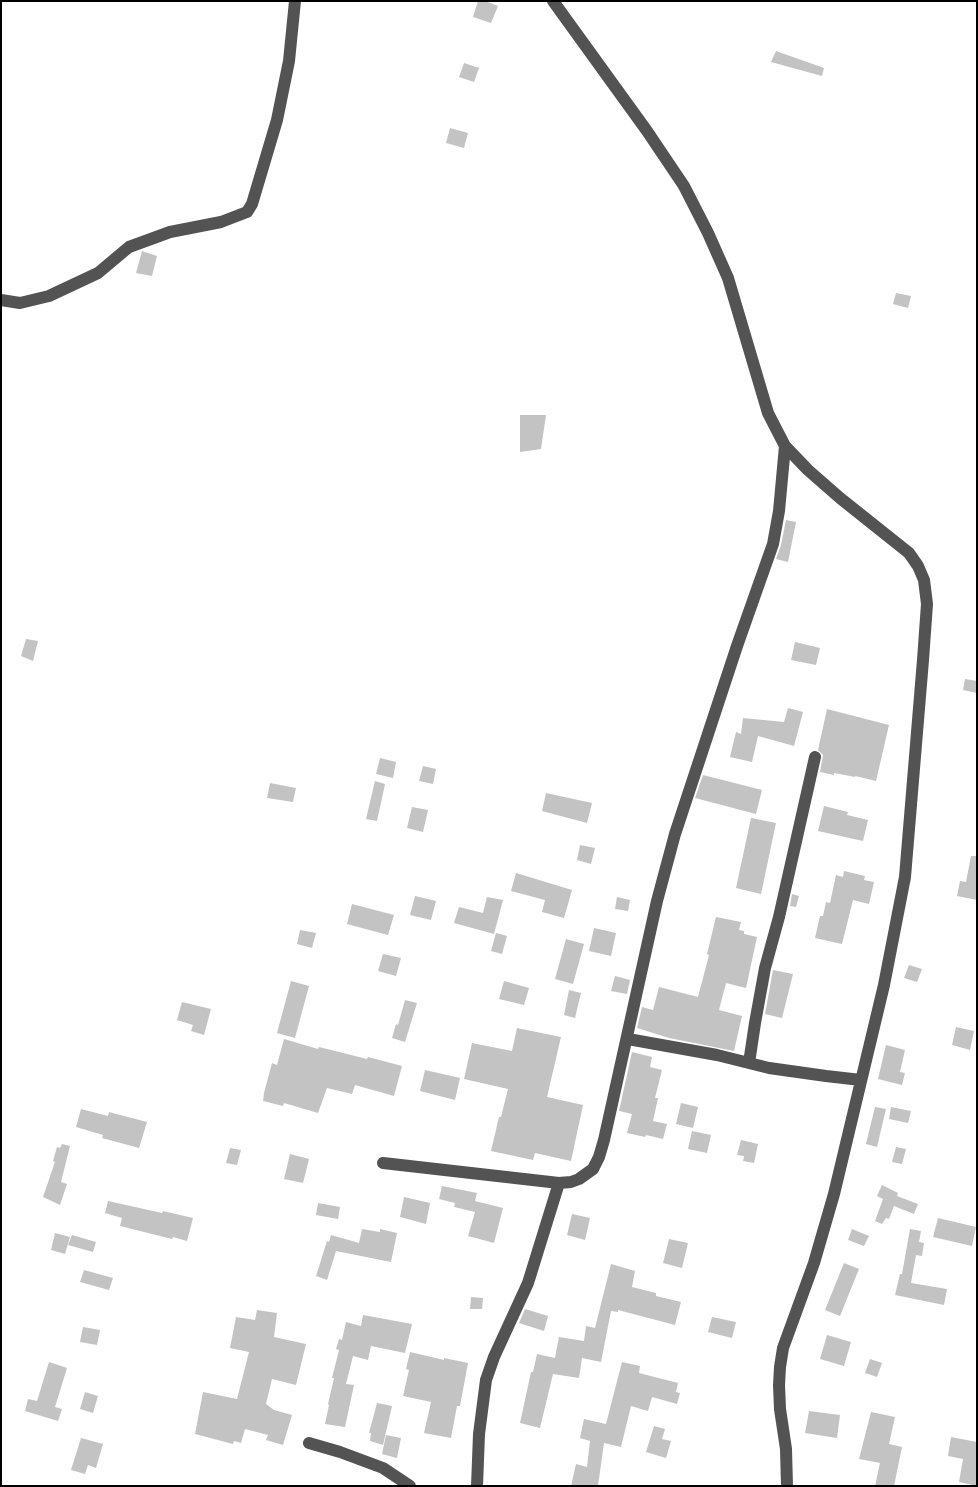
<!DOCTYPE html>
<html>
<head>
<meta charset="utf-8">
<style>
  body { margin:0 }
  #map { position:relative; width:978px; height:1487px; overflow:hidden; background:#fff; font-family:"Roboto Condensed",sans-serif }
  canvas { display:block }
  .frame { position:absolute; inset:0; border:2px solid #000; pointer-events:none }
</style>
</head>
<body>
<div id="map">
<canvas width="978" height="1487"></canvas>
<div class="frame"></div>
</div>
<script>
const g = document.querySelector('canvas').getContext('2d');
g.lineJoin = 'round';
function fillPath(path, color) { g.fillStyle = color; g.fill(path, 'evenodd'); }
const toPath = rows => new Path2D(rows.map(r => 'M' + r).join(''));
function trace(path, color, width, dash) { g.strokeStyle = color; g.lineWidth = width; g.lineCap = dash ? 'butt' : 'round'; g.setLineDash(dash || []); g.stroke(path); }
const building = toPath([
  [478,1,485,1,498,6,491,23,473,17],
  [776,51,824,68,822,76,771,62],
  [464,63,479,68,474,82,459,77],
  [450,128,468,133,464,148,446,143],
  [142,251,157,256,152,276,136,273],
  [896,293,911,296,908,308,893,304],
  [520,415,546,415,541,449,520,452],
  [786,520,796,522,788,562,776,559,781,545],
  [26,639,38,641,33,661,21,656],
  [795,642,820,648,816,665,791,660],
  [965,679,977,681,977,693,963,690],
  [788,708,803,712,794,746,758,736,752,762,730,757,736,732,741,734,743,718,784,722],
  [827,709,889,725,876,781,855,776,855,777,834,773,834,775,820,772,823,755,818,750],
  [380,758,396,762,393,778,376,774],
  [423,766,436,769,433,784,419,781],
  [703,775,762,790,756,814,695,798],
  [375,781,385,784,377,821,366,819],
  [270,783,296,788,293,802,267,798],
  [546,793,592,803,587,823,542,811],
  [824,806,848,812,847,815,868,820,863,841,818,831],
  [412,807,428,810,423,832,407,828],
  [751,818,776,823,761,894,736,888],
  [580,845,595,848,591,864,577,860],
  [971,856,977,856,977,900,957,896,960,881,966,882],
  [844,871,865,876,864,880,874,882,869,904,853,900,842,944,815,938,820,916,823,916,826,902,830,903,836,875,843,877],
  [516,873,572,890,564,918,542,912,545,900,511,891],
  [792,894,799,896,796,907,790,906],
  [415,896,436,901,431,920,410,915],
  [487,897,503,900,494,934,454,923,459,907,483,913],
  [617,897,630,900,628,911,615,909],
  [352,904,394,915,388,935,347,924],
  [716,917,741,922,739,930,744,931,744,934,757,937,746,988,726,983,719,1010,742,1016,734,1051,669,1038,637,1028,642,1007,653,1010,659,987,698,997,709,955,707,954],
  [594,928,616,933,611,956,589,951],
  [300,930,316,933,312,948,297,944],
  [496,933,507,936,502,954,491,951],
  [566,939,584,944,573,984,555,979],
  [383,954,401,958,396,976,378,971],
  [909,965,922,969,917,982,904,978],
  [773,970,793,974,782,1018,765,1014],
  [615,976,630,980,627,994,611,991],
  [291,981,309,986,295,1038,277,1033],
  [504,981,529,988,524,1005,499,999],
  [569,990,581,993,575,1018,564,1015],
  [405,1000,417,1003,405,1042,392,1038,396,1024,398,1025],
  [182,1002,211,1009,204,1035,191,1031,193,1025,177,1020],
  [956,1027,974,1031,970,1050,952,1045],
  [517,1028,561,1037,547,1097,583,1105,571,1161,535,1153,533,1160,491,1151,499,1117,501,1117,508,1089,464,1079,472,1043,512,1051],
  [284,1039,318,1049,319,1047,367,1059,368,1057,402,1066,394,1096,355,1085,352,1094,327,1088,318,1113,284,1103,283,1106,263,1101,264,1093,272,1063,277,1065],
  [886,1045,905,1050,900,1072,905,1073,902,1085,878,1079],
  [632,1052,652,1057,650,1067,662,1070,655,1098,658,1098,653,1121,667,1124,663,1139,646,1135,645,1137,627,1133,632,1114,619,1111],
  [425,1070,460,1078,455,1100,420,1091],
  [681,1103,698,1107,693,1128,676,1124],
  [875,1107,886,1109,877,1147,866,1144],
  [891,1107,911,1111,908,1123,889,1119],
  [81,1109,108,1116,109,1112,147,1122,139,1148,102,1138,103,1135,76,1127],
  [692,1131,711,1135,707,1153,688,1149],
  [741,1140,758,1144,754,1163,743,1161,744,1156,737,1155],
  [62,1144,70,1146,61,1182,67,1184,60,1205,43,1197,55,1162,53,1161,57,1147,60,1148],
  [896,1147,906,1149,902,1164,892,1162],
  [230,1148,241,1150,237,1165,226,1163],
  [290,1154,309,1159,303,1183,284,1179],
  [882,1185,898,1193,897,1196,918,1204,914,1214,894,1206,889,1219,886,1218,882,1224,875,1221,883,1199,877,1196],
  [442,1186,477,1193,475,1201,503,1208,494,1243,468,1236,475,1212,454,1207,455,1203,439,1199],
  [404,1197,430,1203,426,1224,400,1217],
  [108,1201,162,1213,163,1211,193,1218,187,1241,173,1237,172,1239,120,1226,122,1218,105,1213],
  [318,1203,340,1207,338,1219,316,1215],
  [572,1214,590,1218,585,1240,567,1235],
  [938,1218,976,1227,972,1246,933,1237],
  [362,1229,380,1232,380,1229,397,1233,391,1262,336,1251,327,1280,316,1276,327,1241,329,1242,331,1235,359,1243],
  [852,1229,869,1236,864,1246,848,1240],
  [910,1229,921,1231,919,1242,924,1243,922,1256,916,1255,911,1283,947,1289,944,1305,895,1295,900,1274,902,1274],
  [55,1233,70,1237,65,1254,51,1250],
  [72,1235,96,1242,93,1252,68,1245],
  [669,1239,688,1243,682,1268,663,1263],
  [844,1263,859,1269,840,1316,825,1310],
  [611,1264,635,1271,632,1287,656,1293,656,1296,681,1302,675,1325,618,1310,618,1312,611,1311,601,1362,582,1358,579,1378,553,1374,540,1428,520,1423,531,1372,533,1372,537,1354,555,1358,559,1337,584,1341,586,1326,595,1328],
  [84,1270,113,1278,109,1290,80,1282],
  [471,1297,483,1298,482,1309,470,1309],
  [525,1309,548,1316,544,1331,519,1323],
  [257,1310,277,1313,274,1337,306,1344,296,1385,272,1379,266,1404,274,1410,292,1415,283,1445,266,1440,268,1435,245,1429,241,1443,234,1441,233,1444,195,1434,203,1392,237,1399,249,1352,230,1348,236,1317,255,1320],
  [363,1315,412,1324,405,1353,371,1346,368,1360,353,1356,346,1384,354,1385,345,1427,325,1424,329,1405,328,1404,334,1378,332,1378,339,1350,336,1349,339,1339,342,1340,346,1322,361,1326],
  [712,1317,736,1322,732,1338,708,1332],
  [83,1327,100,1330,97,1345,80,1342],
  [827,1335,851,1342,844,1366,820,1359],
  [410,1352,444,1360,444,1358,468,1363,460,1406,457,1406,451,1438,424,1433,431,1402,403,1396,409,1370,406,1369],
  [870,1359,882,1363,877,1377,865,1373],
  [49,1362,67,1368,55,1407,62,1409,58,1421,25,1411,28,1399,37,1401],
  [622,1362,640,1366,639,1373,678,1383,676,1392,680,1393,677,1404,652,1397,648,1411,631,1406,621,1447,604,1443,598,1486,571,1486,576,1464,587,1467,590,1441,580,1438,584,1419,606,1424],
  [85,1392,98,1396,93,1413,80,1409],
  [377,1403,392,1406,383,1445,370,1441,371,1433,369,1433],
  [809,1411,840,1415,837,1438,805,1433],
  [871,1412,895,1417,889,1444,902,1447,894,1486,875,1486,880,1463,859,1459],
  [654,1426,665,1429,662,1439,671,1441,666,1458,646,1452],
  [386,1435,401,1438,397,1458,382,1454],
  [951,1437,977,1442,977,1486,959,1482,963,1459,948,1456],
  [81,1438,103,1444,96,1468,88,1465,85,1474,71,1470]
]);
const minor = toPath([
  [553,1,647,131,684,186,708,233,728,278,768,413,785,446,808,470,840,498,909,553,918,566,924,580,927,604,923,660,905,877,884,985,834,1194,814,1263,783,1348,780,1367,779,1385,780,1409,786,1449,787,1486],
  [1,300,20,303,49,296,98,273,129,247,170,232,221,222,247,212,252,204,277,120,289,61,295,1],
  [628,1039,717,1055,769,1068,826,1076,861,1080],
  [749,1063,755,1023,765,968,779,917,815,757],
  [383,1163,559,1183,571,1182,579,1179,593,1169,599,1157,604,1140,657,901,675,834,737,646,773,544,779,511,785,446],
  [309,1443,340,1452,383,1468,410,1486],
  [477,1486,479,1434,486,1380,494,1357,528,1283,559,1183]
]);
fillPath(building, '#c3c3c3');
trace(minor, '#535353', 12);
</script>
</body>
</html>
